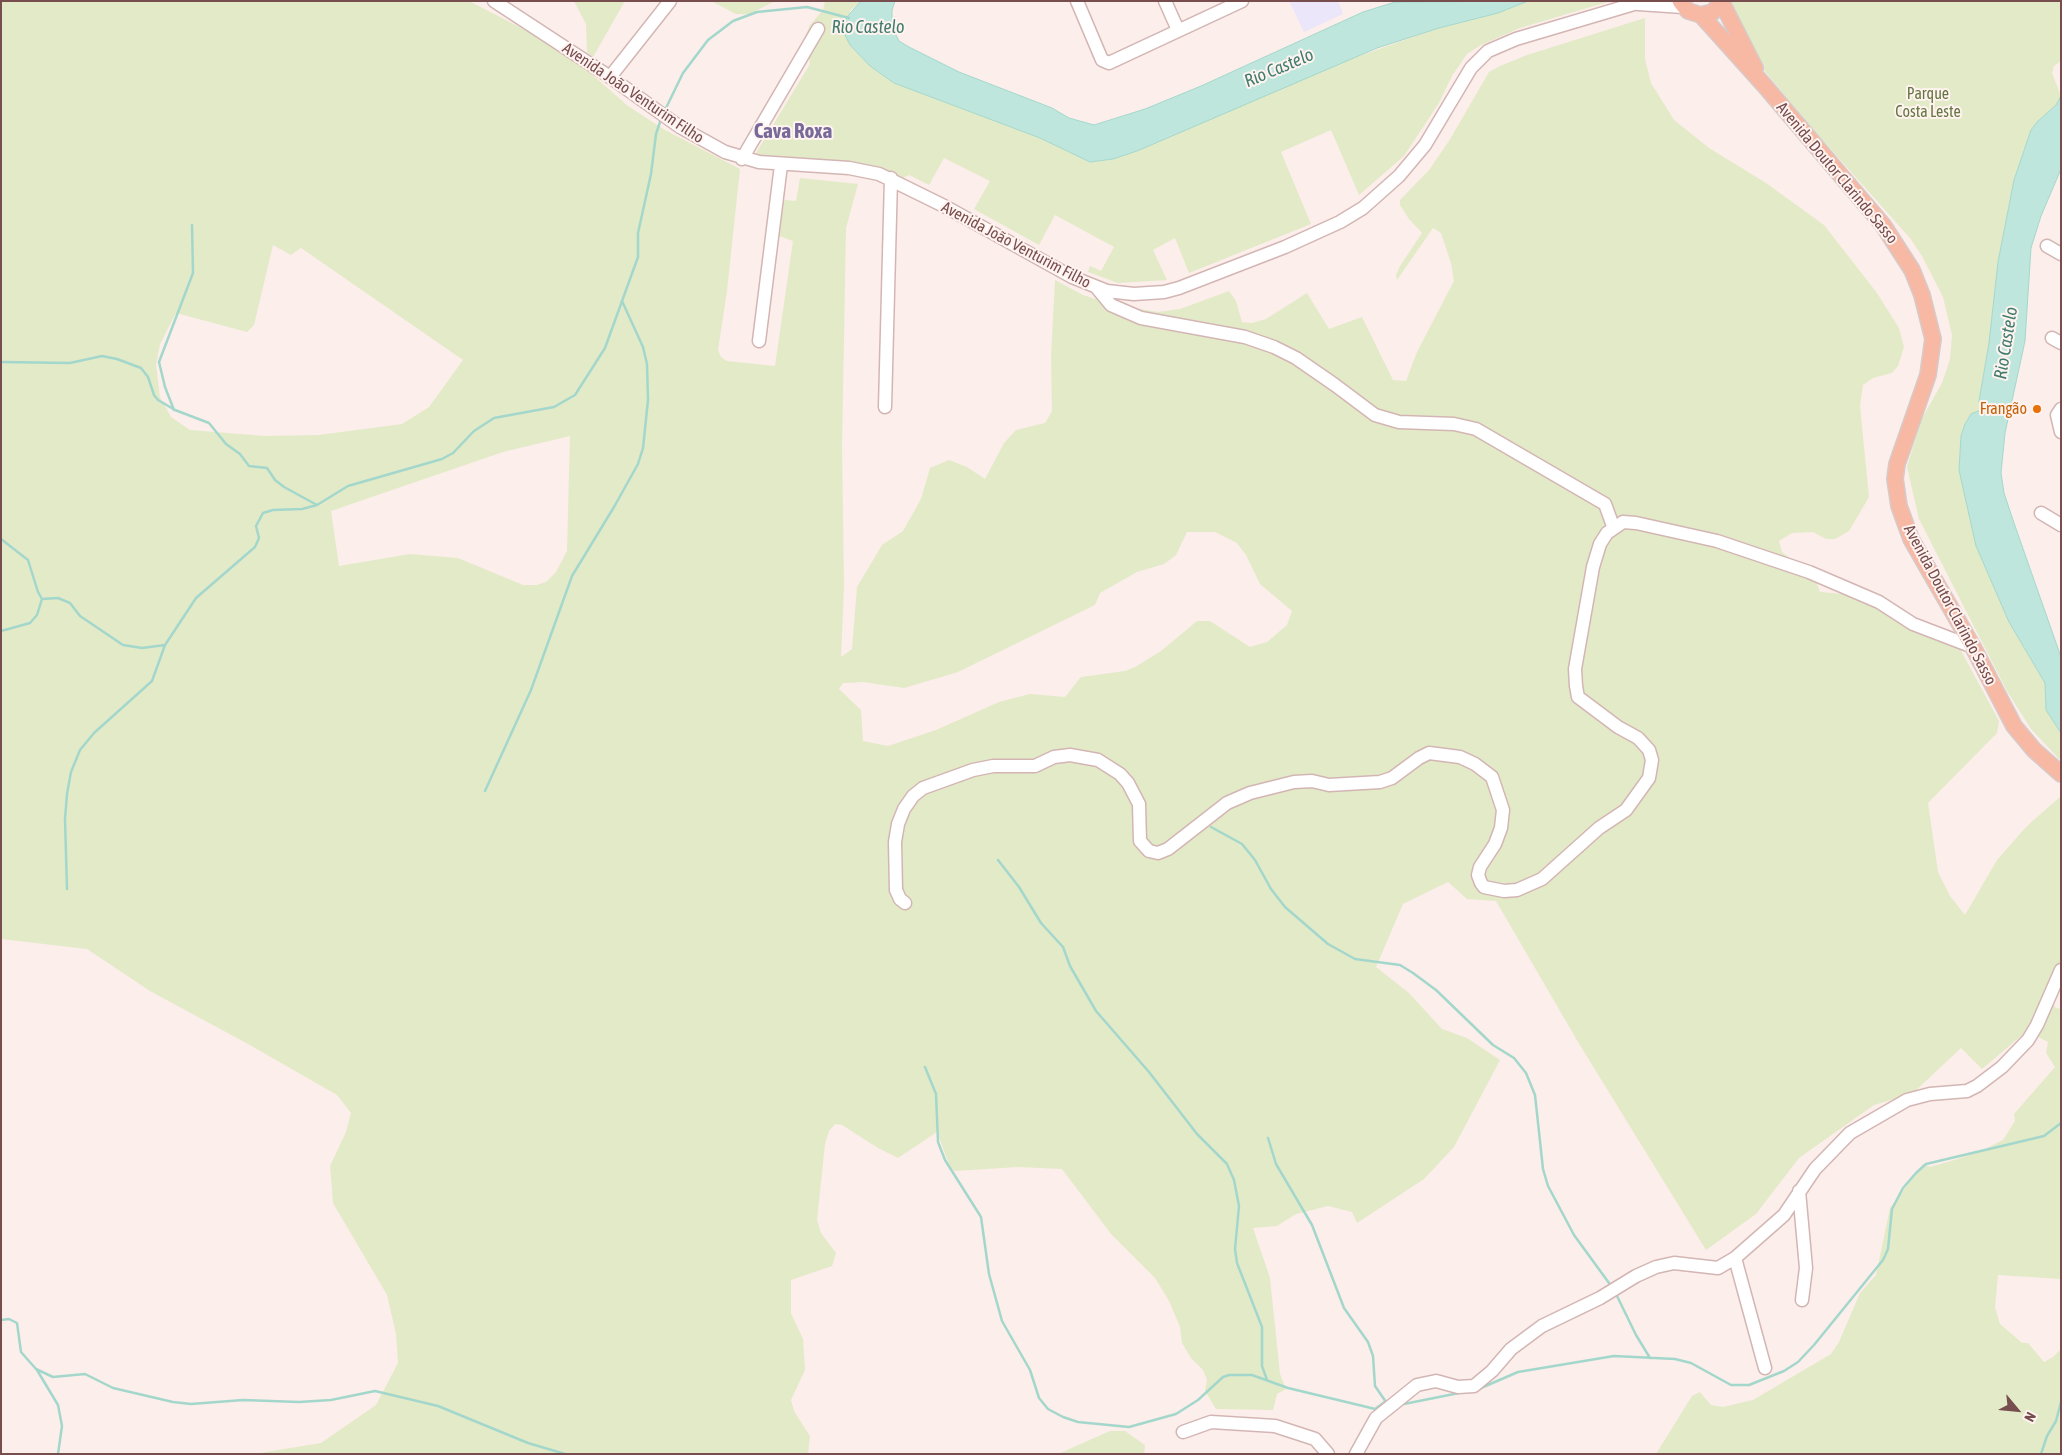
<!DOCTYPE html>
<html>
<head>
<meta charset="utf-8">
<style>
  body { margin:0 }
  #map { position:relative; width:2062px; height:1455px; overflow:hidden; background:#fceeea; font-family:"Asap Condensed",sans-serif }
  canvas { display:block }
  .frame { position:absolute; inset:0; border:2px solid #774d4e; pointer-events:none }
  .north { position:absolute; left:1992px; top:1385px; width:50px; height:50px; -webkit-text-stroke:4px #fff3f0; paint-order:stroke; rotate:118deg; font-size:14px; font-weight:700; line-height:20px; text-align:center; color:#774d4e }
  .north::after { content:''; display:block; margin:auto; width:18px; height:22px; background:#774d4e; clip-path:polygon(50% 0,100% 100%,50% 72%,0 100%) }
</style>
</head>
<body>
<div id="map">
<canvas width="2062" height="1455"></canvas>
<div class="frame"></div>
<div class="north">N</div>
</div>
<script>
const g = document.querySelector('canvas').getContext('2d');
g.lineJoin = 'round';
function fillPath(path, color) { g.fillStyle = color; g.fill(path, 'evenodd'); }
const toPath = rows => new Path2D(rows.map(r => 'M' + r).join(''));
function trace(path, color, width, dash) { g.strokeStyle = color; g.lineWidth = width; g.lineCap = dash ? 'butt' : 'round'; g.setLineDash(dash || []); g.stroke(path); }
function write(font, color, halo, rows, align = 'center') {
  g.font = font + ' "Asap Condensed",sans-serif'; g.lineWidth = 4; g.setLineDash([]); g.textBaseline = 'middle'; g.strokeStyle = halo; g.fillStyle = color; for (const [text, x, y, turn = 0] of rows) {
    g.save(); g.translate(x, y); g.rotate((+turn || 0) * Math.PI / 180); g.textAlign = isNaN(turn) ? turn : align; if (halo) g.strokeText(text, 0, 0); g.fillText(text, 0, 0); g.restore();
  }
}
const education = toPath([
  [1289,1,1338,1,1343,14,1304,32]
]);
const green = toPath([
  [1,1,469,1,537,36,579,63,628,106,665,130,740,169,727,291,718,350,721,357,727,361,775,366,793,241,771,233,775,199,796,201,800,178,858,184,846,228,842,446,844,586,841,657,852,649,857,587,882,545,903,531,921,499,930,468,949,460,967,467,985,479,1004,443,1016,430,1045,423,1052,411,1051,357,1055,280,1083,295,1111,304,1158,312,1180,309,1229,291,1236,301,1242,322,1252,323,1266,319,1307,293,1329,329,1362,317,1393,380,1406,381,1417,352,1454,281,1451,263,1441,233,1433,228,1397,280,1396,275,1400,266,1422,233,1409,219,1400,205,1400,200,1429,170,1449,141,1489,72,1500,66,1527,55,1645,18,1645,59,1651,83,1674,120,1709,148,1766,183,1824,225,1877,293,1899,328,1904,347,1898,366,1892,373,1873,378,1863,385,1860,406,1869,497,1849,531,1835,539,1826,539,1813,532,1792,533,1779,541,1782,552,1815,578,1820,592,1868,596,1958,645,1999,721,1997,733,1928,803,1938,872,1950,896,1965,915,1997,860,2027,826,2061,796,2061,973,2051,1001,2056,1008,2061,1009,2061,1279,1998,1275,1995,1307,2000,1324,2022,1343,2028,1343,2044,1362,2053,1357,2061,1349,2061,1454,1656,1454,1692,1396,1700,1392,1711,1405,1723,1407,1753,1400,1831,1354,1839,1342,1860,1293,1876,1275,1890,1208,1923,1164,1930,1167,1951,1161,1979,1152,2003,1140,2015,1121,2014,1114,2055,1067,2046,1053,2048,1042,2027,1031,1982,1069,1961,1048,1912,1094,1874,1105,1799,1158,1756,1214,1706,1250,1578,1042,1496,901,1467,899,1448,882,1403,904,1376,967,1409,993,1442,1029,1467,1038,1500,1060,1454,1147,1424,1179,1357,1223,1352,1212,1328,1206,1296,1214,1277,1226,1253,1228,1270,1278,1280,1374,1286,1389,1277,1394,1273,1410,1216,1409,1205,1391,1207,1380,1203,1370,1191,1358,1182,1343,1180,1327,1169,1301,1155,1278,1111,1234,1062,1169,1018,1167,955,1171,950,1167,937,1132,898,1158,878,1148,842,1125,835,1124,829,1131,825,1144,817,1220,821,1233,836,1253,832,1266,791,1280,791,1313,803,1339,805,1370,791,1400,794,1411,810,1436,808,1454,254,1454,321,1443,376,1405,398,1363,396,1334,387,1295,333,1203,330,1166,346,1132,351,1113,337,1095,248,1044,150,991,87,949,1,939],
  [273,245,291,255,301,248,463,360,429,407,402,424,319,435,265,436,190,430,171,417,160,397,156,365,160,344,176,313,247,332,254,325],
  [570,436,567,551,556,572,546,582,537,585,523,585,458,558,410,554,339,566,331,511,503,452],
  [1187,532,1215,532,1237,543,1246,555,1260,584,1292,611,1287,625,1267,642,1250,647,1210,621,1197,621,1161,651,1135,667,1125,671,1081,677,1065,697,1030,694,999,702,936,730,888,746,863,741,861,710,839,689,843,683,863,682,904,688,958,672,1095,605,1100,593,1137,572,1164,564,1176,555],
  [574,1,625,1,593,57,587,52,586,24],
  [711,1,775,1,750,14,736,14],
  [825,1,861,1,850,11,850,45,870,66,894,83,1040,138,1090,162,1113,159,1137,151,1336,64,1439,28,1498,13,1528,1,1611,1,1520,28,1481,45,1467,54,1452,76,1439,103,1404,156,1359,195,1331,130,1281,152,1311,224,1189,273,1175,238,1153,250,1167,280,1118,283,1088,272,1090,266,1101,271,1114,247,1055,215,1039,245,974,209,990,181,944,158,929,185,909,175,897,181,753,158,810,64,804,39,810,25,823,10],
  [1729,1,2061,1,2061,61,2054,66,2052,73,2061,96,2056,105,2037,122,2031,130,2014,180,1998,262,1989,343,1979,401,1981,410,1968,418,1965,424,1961,436,1959,470,1976,546,2009,622,2045,683,2046,710,2061,733,2061,761,2031,729,2007,691,1919,519,1907,467,1921,420,1942,383,1950,359,1952,335,1943,297,1922,256,1910,238,1809,125,1755,59],
  [1110,1431,1125,1431,1145,1445,1144,1454,1058,1454]
]);
const water = toPath([
  [861,1,895,1,892,10,892,27,899,41,909,47,959,72,1052,108,1069,118,1094,125,1145,109,1201,86,1363,12,1395,2,1528,1,1498,13,1439,28,1377,48,1137,151,1113,159,1090,162,1040,138,894,83,870,66,850,45,844,33,846,18,861,1],
  [2061,96,2061,169,2041,216,2031,248,2025,341,2005,433,2001,473,2004,493,2014,523,2061,657,2061,733,2046,710,2045,683,2009,622,1976,546,1959,470,1961,436,1965,424,1971,414,1981,410,1979,401,1989,343,1998,262,2014,180,2031,130,2037,122,2056,105,2061,96]
]);
const stream = toPath([
  [666,108,683,73,708,40,733,21,757,12,807,7,849,18],
  [1,362,70,363,102,356,117,359,141,368,148,377,154,395,158,400,175,410,209,423,226,444,240,454,249,466,267,468,275,480,284,487,317,505],
  [174,410,165,387,159,362,193,273,192,225],
  [1,539,28,560,38,592,42,599],
  [42,599,58,598,70,603,80,616,123,645,142,648,165,645],
  [1,631,30,623,37,615,42,599],
  [485,791,531,690,572,576,614,507,638,464,643,448,648,400,647,364,643,347,622,301],
  [1211,827,1242,844,1255,860,1271,889,1285,907,1328,944,1355,959,1400,965,1413,973,1436,990,1493,1045,1514,1058,1526,1073,1535,1095,1543,1169,1548,1186,1574,1235,1609,1283],
  [998,860,1019,887,1041,923,1063,947,1070,966,1096,1011,1149,1072,1197,1134,1227,1164,1234,1180,1239,1206,1235,1249,1237,1263,1262,1327,1262,1366,1267,1380],
  [67,889,65,819,67,794,71,772,80,750,94,733,152,681,165,645,196,598,255,547,259,538,256,526,263,513,273,510,302,509,317,505,348,486,442,459,453,453,474,431,494,418,554,407,575,395,605,348,638,257,638,233,651,174,656,134,660,122],
  [925,1067,936,1094,938,1142,945,1160,981,1217,989,1274,1002,1321,1030,1370,1039,1398,1048,1409,1063,1417,1078,1422,1129,1427,1176,1414,1198,1400,1223,1377,1229,1375,1252,1375,1288,1388,1367,1407,1375,1409,1386,1401],
  [1268,1138,1276,1164,1312,1225,1344,1308,1368,1342,1373,1356,1375,1386,1386,1402],
  [1617,1296,1636,1335,1650,1358],
  [1,1320,9,1319,17,1323,21,1352,36,1369,53,1377,85,1374,113,1388,173,1402,191,1404,243,1400,299,1402,331,1400,375,1391,438,1406,528,1443,565,1454],
  [37,1370,58,1405,62,1426,58,1454],
  [1481,1388,1518,1372,1614,1356,1675,1359,1691,1363,1731,1385,1749,1385,1784,1371,1798,1362,1814,1345,1883,1260,1888,1249,1892,1209,1903,1188,1916,1173,1926,1164,2044,1136,2061,1123],
  [1404,1404,1459,1393],
  [2041,1454,2047,1436,2056,1421,2061,1402]
]);
const minor = toPath([
  [494,1,610,77,680,127,725,152,759,162,849,168,879,174,946,207,1072,277,1107,291,1134,294,1164,292,1179,288,1285,247,1340,222,1363,208,1399,176,1425,145,1471,68,1488,51,1516,39,1644,1],
  [1077,1,1102,60,1109,63,1242,1],
  [1165,1,1178,30],
  [1638,4,1683,7],
  [610,77,670,1],
  [742,159,818,29],
  [2047,246,2061,254],
  [1096,287,1111,305,1141,318,1245,337,1274,347,1296,358,1335,385,1375,415,1399,422,1454,424,1476,429,1605,504,1613,526],
  [2052,338,2061,343],
  [759,341,781,165],
  [885,407,891,178],
  [2061,409,2057,415,2061,432],
  [2041,513,2061,525],
  [905,903,900,899,896,890,895,842,898,824,904,809,913,796,923,788,973,770,993,766,1035,766,1054,757,1070,755,1098,760,1120,774,1128,783,1139,804,1140,841,1149,851,1158,853,1168,849,1227,803,1250,793,1294,782,1312,781,1329,785,1380,782,1392,778,1419,758,1429,753,1460,757,1475,764,1492,777,1503,810,1501,828,1495,844,1480,867,1478,875,1481,883,1484,887,1504,891,1517,890,1542,879,1599,828,1626,810,1649,778,1652,760,1649,750,1638,738,1618,727,1578,697,1576,686,1575,669,1593,567,1600,544,1607,533,1623,522,1636,523,1717,541,1809,572,1879,602,1913,624,1973,647],
  [1799,1191,1806,1268,1802,1300],
  [1765,1368,1735,1258,1784,1215,1815,1169,1850,1133,1907,1100,1930,1094,1967,1091,1977,1086,2002,1067,2028,1040,2037,1025,2061,970],
  [1183,1432,1211,1422,1275,1426,1315,1439,1328,1454],
  [1356,1454,1376,1418,1417,1385,1436,1381,1458,1387,1474,1386,1492,1371,1511,1349,1542,1326,1600,1298,1636,1276,1656,1267,1674,1263,1718,1268,1735,1258]
]);
const major = toPath([
  [1680,1,1688,11,1701,15,1713,12,1722,1],
  [1722,3,1755,68],
  [1701,15,1764,85,1883,225,1912,270,1922,295,1933,339,1928,375,1897,464,1895,479,1899,506,1911,539,1973,647,2014,726,2034,750,2061,774]
]);
const markers = [
  [2037,409,5,"#e8710a"]
];
const streetNames = [
  ["Avenida João Venturim Filho",633,93,34],
  ["Avenida Doutor Clarindo Sasso",1837,173,50],
  ["Avenida João Venturim Filho",1016,245,28],
  ["Avenida Doutor Clarindo Sasso",1950,605,62]
];
const parkNames = [
  ["Parque",1928,94],
  ["Costa Leste",1928,112]
];
const foodNames = [
  ["Frangão",2027,409]
];
const waterNames = [
  ["Rio Castelo",868,27],
  ["Rio Castelo",1279,68,-23],
  ["Rio Castelo",2006,343,-81]
];
const districtNames = [
  ["Cava Roxa",793,131]
];
fillPath(education, '#ebe6f9');
fillPath(green, '#e3eac8');
fillPath(water, '#bee6dd');
trace(water, '#a4d7cc', 1);
trace(stream, '#a4d7cc', 2.5);
trace(minor, '#d3b6b4', 15);
trace(major, '#d6caca', 18);
trace(minor, '#fff', 12);
trace(major, '#f8b9a4', 15);
for (const [x, y, r, color] of markers) { const dot = new Path2D(); dot.arc(x, y, r, 0, 2 * Math.PI); g.fillStyle = color; g.fill(dot); trace(dot, '#fff3f0', 2); }
write('16px', '#774d4e', '#fff3f0', streetNames);
write('16px', '#657642', '#fff3f0', parkNames);
write('16px', '#c56008', '#fff3f0', foodNames, 'right');
write('italic 18px', '#407b6f', '#fff3f0', waterNames);
write('bold 21px', '#776999', '#fff3f0', districtNames);
</script>
</body>
</html>
